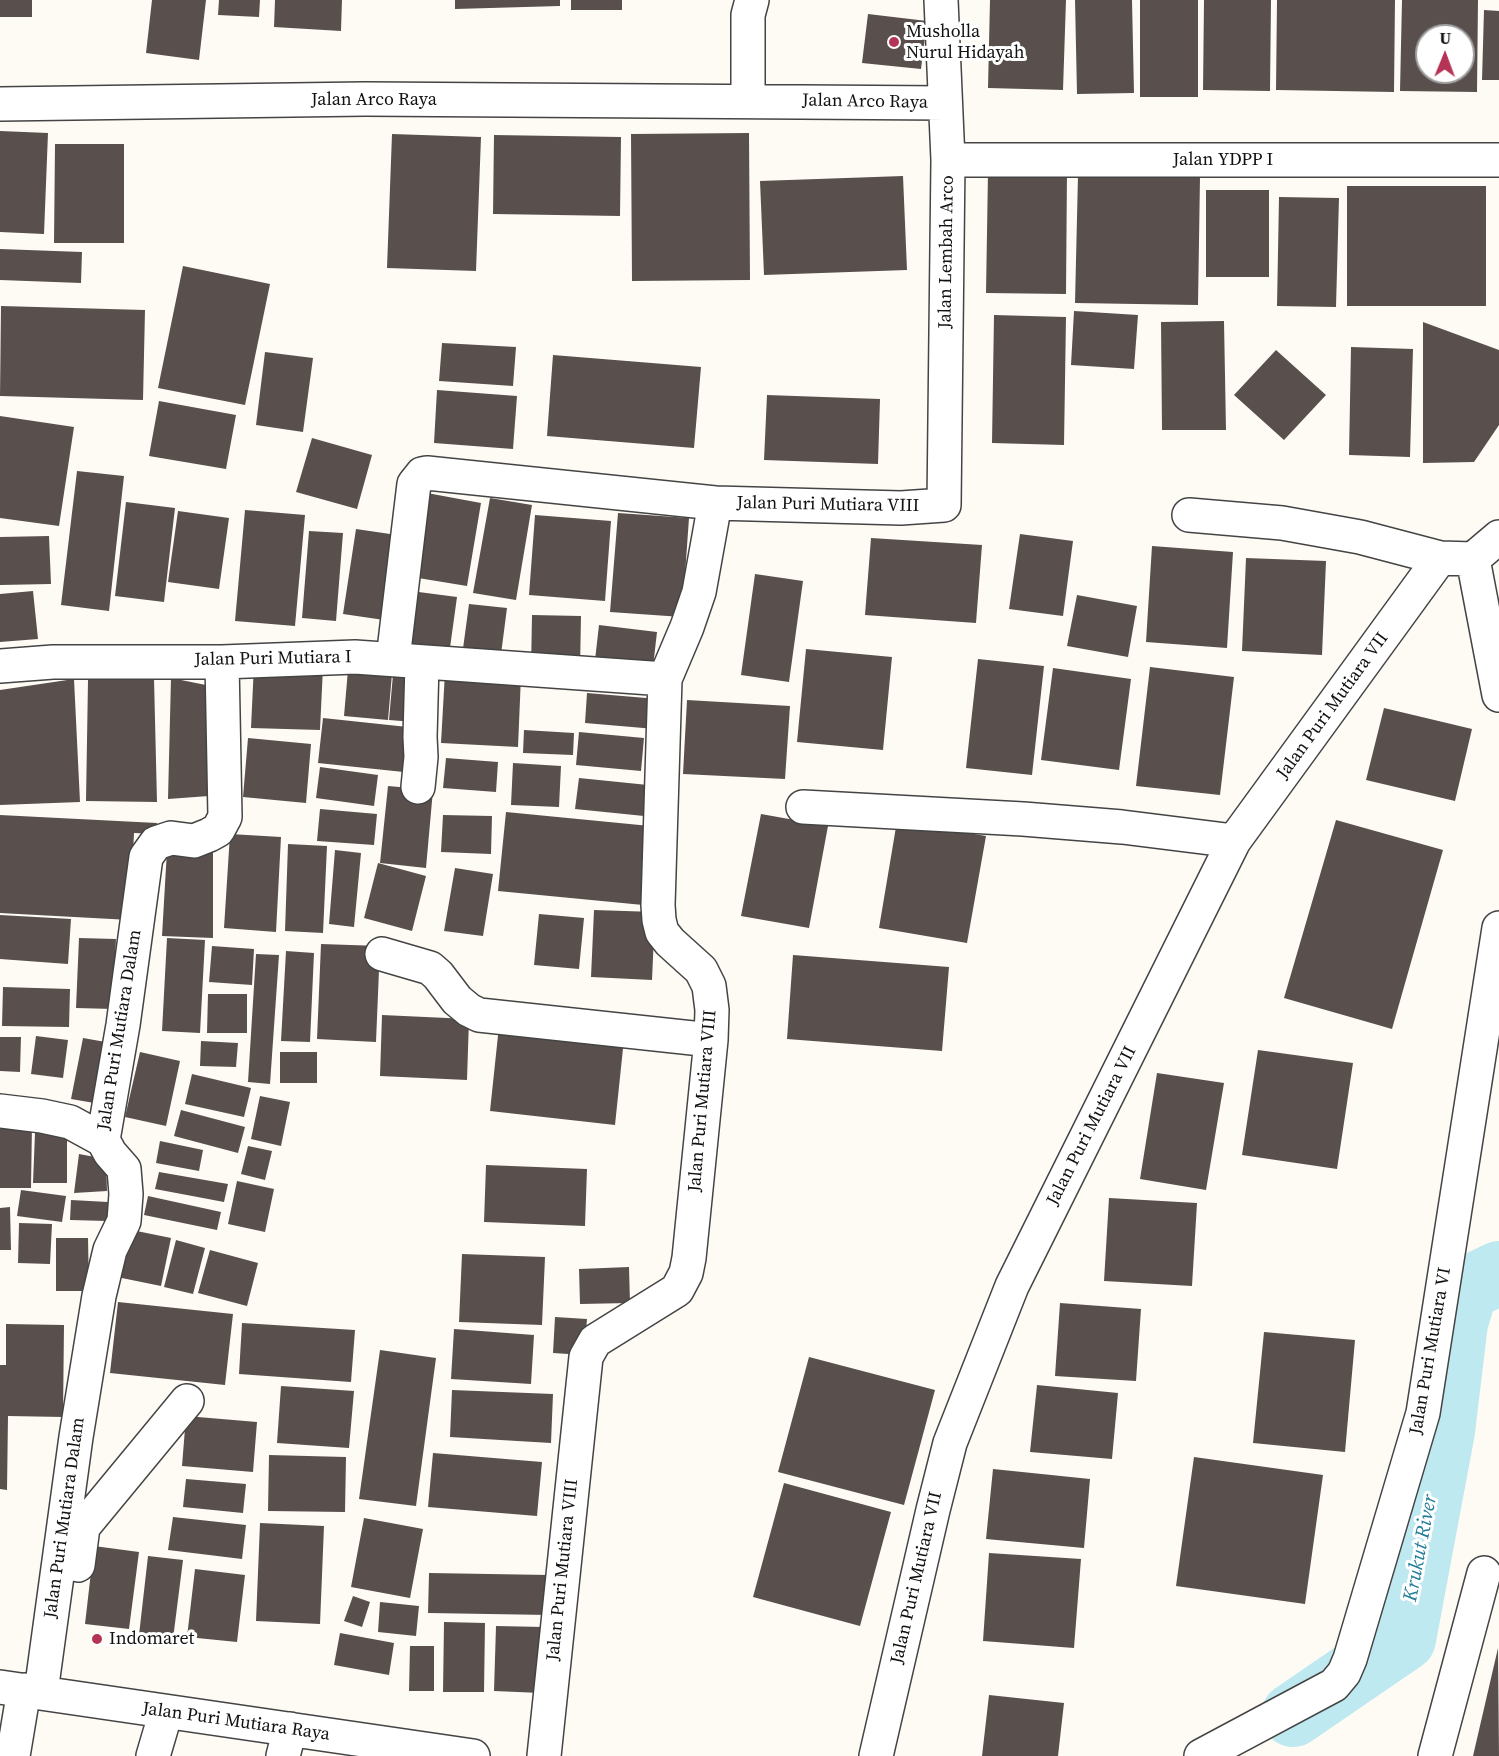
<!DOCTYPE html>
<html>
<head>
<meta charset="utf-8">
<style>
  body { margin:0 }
  #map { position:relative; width:1499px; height:1756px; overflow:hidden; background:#fefbf5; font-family:"Source Serif 4",serif }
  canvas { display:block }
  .north { position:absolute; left:1415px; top:24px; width:60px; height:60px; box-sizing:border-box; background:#fff; border:2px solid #a0a0a0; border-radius:50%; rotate:1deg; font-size:16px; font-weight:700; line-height:24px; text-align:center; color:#111 }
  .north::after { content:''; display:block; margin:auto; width:21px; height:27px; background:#b53456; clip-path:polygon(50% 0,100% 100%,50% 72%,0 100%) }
</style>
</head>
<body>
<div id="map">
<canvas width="1499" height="1756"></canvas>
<div class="north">U</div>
</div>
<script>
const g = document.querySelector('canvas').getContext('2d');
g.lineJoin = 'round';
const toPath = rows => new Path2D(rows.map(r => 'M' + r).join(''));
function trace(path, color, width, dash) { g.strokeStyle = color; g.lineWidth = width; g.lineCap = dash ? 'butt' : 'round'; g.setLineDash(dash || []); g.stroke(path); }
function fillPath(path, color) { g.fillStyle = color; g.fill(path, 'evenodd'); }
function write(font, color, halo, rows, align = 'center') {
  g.font = font + ' "Source Serif 4",serif'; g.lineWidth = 6; g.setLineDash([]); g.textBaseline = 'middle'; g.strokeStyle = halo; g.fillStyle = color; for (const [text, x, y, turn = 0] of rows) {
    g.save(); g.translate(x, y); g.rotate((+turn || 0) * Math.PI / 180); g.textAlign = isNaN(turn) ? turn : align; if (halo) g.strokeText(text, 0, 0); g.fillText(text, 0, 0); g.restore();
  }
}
const river = toPath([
  [1293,1715,1404,1639,1443,1431,1456,1323,1466,1289,1499,1273]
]);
const building = toPath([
  [0,0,32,0,32,17,0,17],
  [152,0,206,0,199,60,146,53],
  [219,0,260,0,259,17,218,15],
  [275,0,342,0,341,31,274,27],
  [455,0,560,0,560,6,455,9],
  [571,0,622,0,622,10,571,10],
  [990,0,1066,0,1063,90,988,88],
  [1075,0,1132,0,1134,93,1077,94],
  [1140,0,1198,0,1198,97,1140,97],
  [1204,0,1271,0,1270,91,1203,90],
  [1277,0,1395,0,1394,92,1276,90],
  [1402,0,1478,0,1477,92,1400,91],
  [1427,36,1463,36,1463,72,1427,72],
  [1484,10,1499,11,1499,80,1482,80],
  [868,14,927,21,921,69,862,63],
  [0,131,48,133,44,234,0,232],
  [749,133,750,280,632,281,631,134],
  [392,134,481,137,476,271,387,268],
  [494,135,621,137,620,216,493,214],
  [55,144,124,144,124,243,54,243],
  [988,171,1067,171,1066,294,986,293],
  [1078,175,1200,177,1198,305,1075,303],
  [903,176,907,270,764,275,760,181],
  [1347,186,1486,186,1486,306,1347,306],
  [1206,190,1269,190,1269,277,1206,277],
  [1279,197,1339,198,1336,307,1277,306],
  [0,249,82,252,81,283,0,280],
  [183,266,270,284,245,405,158,388],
  [1,306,145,310,143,400,0,396],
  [1074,311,1138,315,1134,369,1071,365],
  [994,315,1066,317,1064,445,992,443],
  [1224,321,1226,430,1162,430,1161,322],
  [1423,322,1499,350,1499,425,1474,462,1423,463],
  [442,343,516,347,513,386,439,381],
  [1351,347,1413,349,1410,457,1349,455],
  [1276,350,1326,395,1284,440,1234,395],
  [265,352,313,358,303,432,256,425],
  [553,355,701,367,694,448,547,436],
  [437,390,517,396,513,449,434,443],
  [767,395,880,399,878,464,764,460],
  [159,401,236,415,226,469,149,456],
  [0,416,74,427,59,526,0,518],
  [312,438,372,455,357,509,296,492],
  [77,471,124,476,109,611,61,605],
  [427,493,481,503,467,586,412,577],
  [490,498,532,505,516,600,473,593],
  [126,502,175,508,164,602,115,596],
  [245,510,305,515,295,626,235,621],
  [178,511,229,518,219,589,168,582],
  [618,513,689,518,682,617,610,612],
  [535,515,611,521,605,601,529,595],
  [356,529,397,535,384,620,343,614],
  [309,531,343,533,336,621,302,618],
  [1020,534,1073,541,1063,616,1009,609],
  [49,536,51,584,0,585,0,537],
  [871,538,982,545,976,623,865,615],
  [1152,546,1233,552,1227,648,1146,642],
  [1246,558,1326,561,1322,655,1242,651],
  [755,574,803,581,789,682,741,675],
  [33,591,38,639,0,642,0,594],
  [411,591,457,597,449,655,403,649],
  [1077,595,1137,606,1128,657,1067,646],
  [469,604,507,608,500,662,462,656],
  [532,615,581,616,580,670,531,669],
  [599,625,657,632,653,667,595,660],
  [806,649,892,657,883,750,797,742],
  [349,658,393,662,388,720,344,716],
  [978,659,1044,666,1032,775,966,768],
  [394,663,419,665,414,722,389,720],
  [254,664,323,667,320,730,251,728],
  [1150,667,1234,677,1220,795,1136,786],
  [1053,668,1131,679,1119,770,1041,760],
  [445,672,521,676,518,747,441,743],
  [154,678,157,802,86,801,88,680],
  [171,678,211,686,209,796,168,799],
  [74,679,80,802,0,805,0,690],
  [587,693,658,699,655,729,585,723],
  [687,700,790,706,785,779,683,774],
  [1384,708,1472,729,1455,801,1366,780],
  [323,718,417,728,413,773,318,763],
  [524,730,574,733,573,755,523,753],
  [579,732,644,738,641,771,576,765],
  [248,738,311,744,306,803,243,797],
  [446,758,498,762,496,792,443,788],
  [513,763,561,766,559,807,511,805],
  [320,767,378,775,374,806,316,798],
  [579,778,648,785,644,816,575,809],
  [388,786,433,790,426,868,380,863],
  [320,809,377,814,374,845,317,841],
  [506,812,650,826,643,905,498,891],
  [761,814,828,826,809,928,741,916],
  [0,815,157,823,156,834,134,833,130,920,0,913],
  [443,815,492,816,491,854,441,852],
  [1336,820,1443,850,1392,1029,1284,998],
  [897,821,986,836,967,943,879,928],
  [230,834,281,837,276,932,224,928],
  [288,844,327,846,323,933,285,931],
  [167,850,213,852,213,938,162,936],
  [335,850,361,853,354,927,329,924],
  [378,863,426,876,412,931,364,918],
  [455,868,493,874,483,936,444,931],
  [594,910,655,912,652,980,591,977],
  [539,914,584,918,579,969,534,965],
  [0,915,71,919,68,964,0,959],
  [79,938,116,939,113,1009,76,1008],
  [167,938,205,940,200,1033,162,1031],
  [321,944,380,946,376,1042,317,1039],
  [212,946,254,949,252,985,209,982],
  [286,951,314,953,310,1042,281,1041],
  [256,954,279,955,270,1084,248,1082],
  [793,955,949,967,942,1051,787,1039],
  [3,987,70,989,69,1027,2,1026],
  [208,994,247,994,247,1033,207,1033],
  [382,1015,469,1019,467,1080,380,1076],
  [499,1026,624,1039,615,1125,490,1111],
  [36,1036,68,1040,63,1078,31,1074],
  [0,1037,21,1037,20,1072,0,1071],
  [83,1038,117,1044,106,1105,71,1099],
  [201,1041,238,1043,236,1067,200,1066],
  [1258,1050,1353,1063,1337,1169,1242,1155],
  [140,1052,180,1061,166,1126,125,1117],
  [280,1052,317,1052,317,1083,280,1083],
  [1157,1073,1224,1083,1206,1190,1140,1179],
  [192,1074,251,1088,244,1117,185,1104],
  [260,1096,290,1102,281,1146,251,1139],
  [181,1110,245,1127,238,1153,174,1136],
  [0,1124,32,1124,31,1188,0,1188],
  [35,1133,67,1134,67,1183,33,1183],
  [160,1141,203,1150,199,1171,156,1163],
  [248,1146,272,1151,265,1180,241,1174],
  [79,1154,106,1159,107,1191,74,1193],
  [486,1165,587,1169,585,1226,484,1222],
  [159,1172,228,1184,224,1202,155,1189],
  [237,1181,274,1189,265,1232,228,1224],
  [21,1190,66,1196,62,1222,17,1216],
  [148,1196,221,1212,217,1230,144,1215],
  [1109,1198,1197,1203,1192,1286,1104,1281],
  [71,1200,108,1202,107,1221,70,1220],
  [10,1207,11,1250,0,1250,0,1208],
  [19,1223,52,1224,50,1264,18,1263],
  [122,1228,171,1238,161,1286,112,1276],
  [56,1238,88,1238,89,1291,56,1291],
  [176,1240,205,1248,193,1294,164,1287],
  [210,1250,258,1263,247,1306,198,1293],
  [462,1254,545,1257,542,1325,459,1322],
  [629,1267,630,1303,580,1304,579,1269],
  [118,1302,233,1314,225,1385,110,1373],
  [1060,1303,1141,1309,1136,1381,1055,1376],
  [555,1317,587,1319,584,1355,553,1353],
  [242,1323,355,1330,351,1382,239,1374],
  [6,1324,64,1325,63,1417,8,1416,7,1490,0,1489,0,1365,6,1365],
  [454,1329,534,1335,531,1384,451,1379],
  [1264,1332,1355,1340,1345,1452,1253,1443],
  [380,1350,436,1358,416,1506,359,1499],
  [809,1357,935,1390,904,1505,778,1472],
  [1037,1385,1118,1393,1112,1459,1030,1452],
  [281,1386,354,1391,349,1448,277,1443],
  [452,1390,553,1394,551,1443,450,1437],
  [186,1416,257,1422,253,1472,182,1466],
  [433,1453,542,1462,537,1516,428,1507],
  [269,1455,346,1457,345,1512,268,1511],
  [1194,1457,1323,1475,1305,1604,1176,1586],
  [993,1469,1090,1479,1084,1548,986,1539],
  [186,1479,246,1484,243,1513,183,1507],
  [784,1483,891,1512,860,1626,753,1597],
  [173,1517,246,1525,242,1559,168,1550],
  [364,1518,423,1529,410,1598,351,1587],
  [260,1523,324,1526,320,1624,256,1621],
  [94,1546,139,1552,129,1629,85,1624],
  [989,1553,1081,1559,1074,1648,983,1641],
  [148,1556,183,1560,173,1639,139,1635],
  [195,1569,245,1575,237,1642,187,1637],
  [429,1573,550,1575,549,1615,428,1613],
  [353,1596,370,1602,362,1627,344,1621],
  [380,1602,419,1606,416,1636,378,1632],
  [444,1622,485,1623,484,1692,443,1692],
  [496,1626,544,1627,541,1693,494,1691],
  [340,1633,394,1643,389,1675,334,1665],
  [410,1646,434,1646,434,1691,409,1691],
  [1498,1648,1499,1756,1473,1756],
  [989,1695,1064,1703,1058,1756,982,1756]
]);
const minor = toPath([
  [748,101,748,15,752,0],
  [0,104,365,99,945,103],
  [948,160,1499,160],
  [1189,515,1282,523,1360,537,1440,558,1473,559,1499,537],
  [1473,559,1499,695],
  [393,659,414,484,422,474,427,473,715,503],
  [0,666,53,662,222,662,355,657,665,679],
  [418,787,421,757,420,737,422,663],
  [803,807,1023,819,1122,827,1234,841],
  [382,954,430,968,438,975,457,1000,469,1010,479,1015,711,1040],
  [0,1111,42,1116,70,1122,103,1140],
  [78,1565,83,1527,187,1401],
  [0,1687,473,1756],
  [41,1692,76,1437,99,1296,110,1250,124,1221,126,1194,124,1169,110,1153,103,1140,123,1025,146,857,156,843,171,838,194,841,209,835,218,830,225,817,222,662],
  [13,1756,24,1690],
  [153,1756,166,1712],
  [283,1756,290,1729],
  [544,1756,586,1357,595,1341,677,1290,686,1273,689,1258,711,1040,712,1010,709,986,701,970,670,942,662,932,659,920,658,905,665,679,687,627,699,592,715,503,901,508,944,505,948,160,941,0],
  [876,1756,933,1510,950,1443,1012,1286,1234,841,1440,558],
  [1201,1756,1334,1685,1344,1673,1350,1659,1423,1413,1499,928],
  [1435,1756,1484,1573]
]);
const markers = [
  [894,42,6,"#b53456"],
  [97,1639,6,"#b53456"]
];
const poiNames = [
  ["Musholla",906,32],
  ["Nurul Hidayah",906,53],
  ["Indomaret",109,1639]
];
const streetNames = [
  ["Jalan Arco Raya",374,100],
  ["Jalan Arco Raya",865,102,1],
  ["Jalan YDPP I",1223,160],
  ["Jalan Lembah Arco",947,252,-89],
  ["Jalan Puri Mutiara VIII",828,505,1],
  ["Jalan Puri Mutiara I",273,659,-1],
  ["Jalan Puri Mutiara VII",1333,706,-54],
  ["Jalan Puri Mutiara Dalam",120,1030,-81],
  ["Jalan Puri Mutiara VIII",703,1101,-85],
  ["Jalan Puri Mutiara VII",1092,1126,-63],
  ["Jalan Puri Mutiara VI",1431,1351,-80],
  ["Jalan Puri Mutiara Dalam",65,1518,-82],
  ["Jalan Puri Mutiara VIII",563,1570,-84],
  ["Jalan Puri Mutiara VII",917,1578,-77],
  ["Jalan Puri Mutiara Raya",236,1722,8]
];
const waterNames = [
  ["Krukut River",1421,1548,-79]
];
trace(river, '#bee9f1', 64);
fillPath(building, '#59504e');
trace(minor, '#444', 36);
trace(minor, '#fff', 33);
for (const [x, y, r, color] of markers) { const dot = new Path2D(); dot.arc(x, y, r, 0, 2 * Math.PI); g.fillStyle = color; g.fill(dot); trace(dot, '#fff', 2); }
write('18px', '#111', '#fff', poiNames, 'left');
write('18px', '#111', '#fff', streetNames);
write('italic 20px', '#247e99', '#fff', waterNames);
</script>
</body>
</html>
